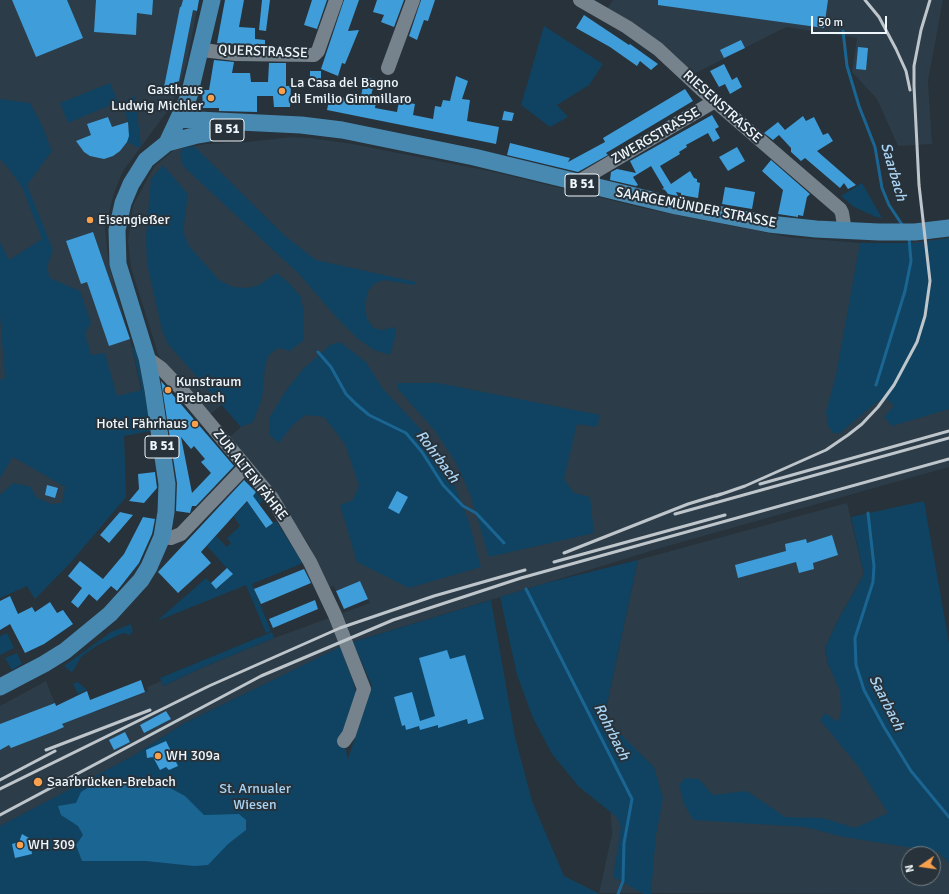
<!DOCTYPE html>
<html>
<head>
<meta charset="utf-8">
<style>
  body { margin:0 }
  #map { position:relative; width:949px; height:894px; overflow:hidden; background:#27323a; font-family:Signika,sans-serif }
  canvas { display:block }
  .north { position:absolute; left:901px; top:846px; width:40px; height:40px; box-sizing:border-box; background:#27323a; border:1px solid #778087; border-radius:50%; rotate:257deg; font-size:11px; font-weight:700; line-height:16px; text-align:center; color:#eff6fb }
  .north::after { content:''; display:block; margin:auto; width:14px; height:18px; background:#f9a04d; clip-path:polygon(50% 0,100% 100%,50% 72%,0 100%) }
  .scale { position:absolute; left:811px; top:16px; width:76px; height:18px; box-sizing:border-box; border:2px solid #eff6fb; border-top:0; padding-left:5px; font-size:12px; line-height:14px; white-space:nowrap; color:#eff6fb; -webkit-text-stroke:3px #27323a; paint-order:stroke }
</style>
</head>
<body>
<div id="map">
<canvas width="949" height="894"></canvas>
<div class="north">N</div>
<div class="scale">50 m</div>
</div>
<script>
const g = document.querySelector('canvas').getContext('2d');
g.lineJoin = 'round';
function fillPath(path, color) { g.fillStyle = color; g.fill(path, 'evenodd'); }
const toPath = rows => new Path2D(rows.map(r => 'M' + r).join(''));
function trace(path, color, width, dash) { g.strokeStyle = color; g.lineWidth = width; g.lineCap = dash ? 'butt' : 'round'; g.setLineDash(dash || []); g.stroke(path); }
function write(font, color, halo, rows, align = 'center') {
  g.font = font + ' Signika,sans-serif'; g.lineWidth = 4; g.setLineDash([]); g.textBaseline = 'middle'; g.strokeStyle = halo; g.fillStyle = color; for (const [text, x, y, turn = 0] of rows) {
    g.save(); g.translate(x, y); g.rotate((+turn || 0) * Math.PI / 180); g.textAlign = isNaN(turn) ? turn : align; if (halo) g.strokeText(text, 0, 0); g.fillText(text, 0, 0); g.restore();
  }
}
const built = toPath([
  [0,0,199,0,187,62,178,90,169,109,123,171,114,193,105,228,109,266,130,339,150,431,124,436,126,497,71,562,35,599,27,586,0,598],
  [613,0,943,0,928,81,932,144,898,146,877,99,852,72,857,38,786,27,688,77,604,13],
  [292,137,310,138,353,144,494,172,652,210,788,237,860,243,897,244,949,238,949,467,664,547,353,642,183,724,133,756,0,827,0,706,46,681,56,706,87,691,95,712,148,691,147,687,161,681,163,686,206,666,274,638,370,603,360,581,336,591,334,586,329,587,308,543,276,496,227,439,241,427,223,404,209,415,159,357,131,268,128,241,133,205,154,167,174,150,205,144,247,142],
  [847,503,864,574,837,622,825,648,828,664,938,852,949,863,949,894,599,893,612,834,604,718,638,560],
  [909,854,933,854,933,878,909,878]
]);
const green = toPath([
  [544,26,603,64,589,85,557,105,568,117,550,127,521,105],
  [110,83,118,102,68,123,60,103],
  [135,96,141,145,139,148,127,142,129,128,125,110,120,104],
  [0,99,30,103,41,123,52,151,27,185,53,250,47,267,50,278,80,291,91,323,85,333,91,355,105,353,117,396,142,390,132,347,136,349,150,420,148,421,150,431,124,436,126,497,71,562,35,599,27,586,0,598,0,495,13,483,31,487,36,497,51,504,62,503,65,487,13,457,0,478,0,380,5,378,0,315,0,242,9,260,42,239,22,187,9,169,0,159],
  [194,146,285,236,316,260,416,282,415,285,384,280,375,283,368,291,365,306,367,319,374,328,382,330,395,327,396,334,390,355,374,350,357,338,336,317,300,275,183,166,180,153,183,148],
  [163,165,188,194,183,231,189,246,219,280,233,287,246,288,257,286,277,273,289,283,301,297,304,313,304,340,290,351,278,348,269,355,265,365,262,399,253,422,241,427,168,344,162,330,147,263,146,237,151,179],
  [862,183,882,218,876,217,854,207,841,196],
  [949,238,949,409,892,426,884,417,894,406,887,399,878,401,840,433,833,433,828,426,826,412,836,375,860,243,916,243],
  [340,342,366,362,383,389,428,437,447,466,469,522,481,567,409,588,357,562,340,505,353,500,359,485,345,444,324,417,305,415,292,426,279,443,269,435,269,418,287,389,303,369,330,345],
  [398,383,438,383,600,415,597,427,577,424,564,479,574,493,590,497,594,533,489,557,470,494,455,461,435,431,397,388],
  [256,492,263,501,253,509,266,528,276,521,303,563,252,584,271,631,266,633,246,585,157,621,206,578,217,589,232,574,207,546,216,536,227,547,231,543,227,538,240,526,234,517],
  [924,501,949,643,949,863,938,852,844,837,805,827,693,820,684,804,679,785,685,778,699,779,713,795,747,791,785,817,823,818,855,828,888,813,858,766,820,720,825,713,838,722,841,711,840,691,828,664,825,648,837,622,864,574,851,517],
  [638,560,604,718,654,767,663,798,656,835,651,894,644,894,613,877,621,827,617,817,579,787,552,754,533,718,517,675,500,597,546,583],
  [491,600,515,737,532,801,564,876,600,894,0,894,0,826,133,756,183,724,340,647,353,681,356,693,342,734,348,759,372,686,353,642],
  [131,624,133,631,130,635,123,633,96,646,81,657,73,671,71,672,64,666,111,632],
  [272,632,274,638,206,666,163,686,160,678],
  [7,633,14,648,0,655,0,636],
  [17,653,22,664,12,670,5,658],
  [78,682,86,689,86,690,78,694,73,684]
]);
const water = toPath([
  [103,782,127,785,150,784,170,788,185,796,204,815,239,814,246,820,246,830,228,844,208,865,194,866,146,861,82,861,76,845,83,835,78,826,61,815,58,806,76,803,81,792,94,784]
]);
const stream = toPath([
  [843,31,847,66,859,106,875,147,882,188,889,205,903,226],
  [318,352,331,367,346,394,356,404,369,415,406,433,422,452,443,485,463,506,476,513,504,543],
  [876,385,905,291,911,261,909,238],
  [868,513,874,566,873,582,855,638,856,665,864,690,884,727,911,771,949,817],
  [526,589,632,799,624,843,623,881,618,894]
]);
const building = toPath([
  [12,0,67,0,83,38,36,57],
  [96,0,153,0,152,15,137,13,136,35,94,32],
  [183,0,199,0,197,11,193,10,179,81,164,87,180,7,181,7],
  [225,0,244,0,239,27,255,28,255,39,265,40,265,46,217,43],
  [262,0,270,0,266,31,259,30],
  [312,0,327,0,317,29,304,25],
  [344,0,359,0,348,31,359,30,345,64,342,63,338,76,321,69],
  [377,0,404,0,394,27,381,22,384,15,373,12],
  [421,0,435,0,428,21,424,20,417,40,409,36],
  [658,0,828,0,824,28,658,5],
  [584,15,629,45,630,44,658,64,651,70,640,61,637,66,610,47,576,28],
  [741,40,745,48,724,58,720,50],
  [858,47,868,48,866,70,856,69],
  [214,60,234,62,232,73,250,73,251,82,268,82,269,63,286,63,286,86,291,86,290,107,274,107,273,96,257,96,257,112,219,111,219,108,203,108,202,90,209,90],
  [724,64,732,80,737,77,742,87,730,94,725,84,719,87,710,71],
  [310,71,321,71,321,82,310,82],
  [456,76,468,81,462,99,470,100,467,121,499,127,496,144,327,110,330,95,360,101,365,77,375,79,371,96,377,97,375,108,397,112,399,101,415,104,413,115,433,119,435,106,441,107,443,100,450,101],
  [685,89,693,101,606,153,608,155,578,172,507,155,510,143,570,158,568,162,605,142,603,138],
  [504,111,514,113,512,121,502,120],
  [712,115,719,127,715,129,720,138,713,142,708,133,686,145,687,147,679,152,680,154,660,166,671,184,690,171,694,178,697,179,697,182,700,183,698,198,681,195,681,193,676,192,678,196,668,194,665,190,662,189,664,188,651,166,633,177,638,185,636,186,610,180,611,172,617,169,636,173,630,161],
  [803,116,806,121,814,117,823,135,828,133,833,141,817,151,856,185,848,189,844,183,840,188,805,158,801,161,791,152,791,148,779,135,773,140,764,133,778,122,785,130],
  [108,117,112,127,128,122,129,136,127,142,120,151,113,156,104,159,90,156,84,152,76,141,91,135,87,124],
  [737,147,745,161,728,171,719,157],
  [771,160,810,194,807,197,803,216,798,215,798,217,778,214,783,190,762,171],
  [725,187,755,192,752,209,722,204],
  [93,232,130,339,109,346,87,282,81,284,66,241],
  [161,381,234,466,196,506,192,506,190,513,176,511,177,483],
  [181,437,191,449,194,446,205,459,201,462,211,473,192,493],
  [155,472,157,488,144,503,129,501,139,489,138,474],
  [244,480,256,492,253,496,273,523,266,528,247,501,201,552,211,563,178,593,158,572],
  [47,485,58,488,55,498,45,495],
  [397,491,408,497,399,514,388,508],
  [120,512,133,515,109,543,100,535],
  [143,517,155,519,152,534,139,563,117,591,111,586,97,601,89,594,78,608,71,602,82,588,68,576,80,561,103,579,124,554],
  [832,535,838,555,813,563,814,569,799,573,796,562,738,578,735,565,786,551,785,544,806,539,807,543],
  [227,568,233,574,216,589,211,583],
  [304,569,311,583,261,604,254,589],
  [360,581,368,599,344,609,336,591],
  [10,596,18,614,32,607,35,612,50,602,57,613,63,610,73,624,44,644,25,653,10,624,0,630,0,601],
  [315,600,318,609,273,628,269,619],
  [447,650,450,659,465,655,484,719,468,724,467,719,438,728,438,725,420,730,419,726,406,730,405,725,402,726,394,697,412,692,420,721,435,716,419,658],
  [141,680,145,692,62,724,64,727,55,731,11,748,9,745,0,750,0,724,55,703,56,706,87,691,90,700],
  [166,711,171,719,144,733,140,725],
  [125,732,130,742,114,750,109,740],
  [166,741,178,766,169,770,166,767,160,770,153,757,147,758,146,750],
  [22,834,29,838,32,854,15,858,12,844,19,842]
]);
const minor = toPath([
  [580,0,627,27,658,49,702,90,840,209,842,213,845,231],
  [202,50,236,54,314,55,318,51,336,0],
  [388,68,413,0],
  [576,183,715,101],
  [147,358,162,369,180,388,272,498,310,562,335,615,364,689,349,734,344,741],
  [162,537,171,538,181,534,245,467]
]);
const major = toPath([
  [178,119,301,125,342,130,474,157,676,206,769,224,816,229,879,232,915,232,949,228],
  [167,143,197,135,233,129],
  [0,687,44,664,65,651,110,614,141,580,149,567,162,537,166,512,167,484,153,390,147,358,118,264,117,230,123,203,131,184,146,160,167,143,189,96,212,0]
]);
const rail = toPath([
  [865,0,879,17,896,49,906,71,910,90],
  [760,484,949,431],
  [716,496,745,486,826,450,848,435,862,424,878,407,894,385,917,342,925,316,930,281,919,185,914,86,914,66,921,30,930,0],
  [675,514,949,438],
  [564,553,688,504,721,494],
  [554,562,725,515],
  [46,750,150,710],
  [0,780,55,751],
  [0,789,209,686,340,628,434,596,525,570],
  [0,815,261,676,393,620,521,578,949,459]
]);
const markers = [
  [282,91,4,"#f9a04d"],
  [211,98,4,"#f9a04d"],
  [90,220,4,"#f9a04d"],
  [168,390,4,"#f9a04d"],
  [195,424,4,"#f9a04d"],
  [158,756,4,"#f9a04d"],
  [38,782,5,"#f9a04d"],
  [20,845,4,"#f9a04d"]
];
const shields = [
  [227,130,34],
  [582,185,34],
  [162,447,34]
];
const shieldNames = [
  ["B 51",227,130],
  ["B 51",582,185],
  ["B 51",162,447]
];
const streetNames = [
  ["QUERSTRASSE",263,52,2],
  ["RIESENSTRASSE",722,107,42],
  ["ZWERGSTRASSE",656,136,-30],
  ["SAARGEMÜNDER STRASSE",696,208,11],
  ["ZUR ALTEN FÄHRE",250,475,52]
];
const poiNames = [
  ["La Casa del Bagno",290,83],
  ["di Emilio Gimmillaro",290,99],
  ["Gasthaus",203,90,"right"],
  ["Ludwig Michler",203,106,"right"],
  ["Eisengießer",98,220],
  ["Kunstraum",176,382],
  ["Brebach",176,398],
  ["Hotel Fährhaus",187,424,"right"],
  ["WH 309a",166,756],
  ["Saarbrücken-Brebach",47,782],
  ["WH 309",28,845]
];
const parkNames = [
  ["St. Arnualer",255,789],
  ["Wiesen",255,805]
];
const waterNames = [
  ["Saarbach",893,172,74],
  ["Rohrbach",437,457,53],
  ["Saarbach",886,703,63],
  ["Rohrbach",611,732,63]
];
fillPath(built, '#2c3c48');
fillPath(green, '#104361');
fillPath(water, '#1b6593');
trace(stream, '#1b6593', 3);
fillPath(building, '#3f9dda');
trace(minor, '#77838c', 14);
trace(major, '#4889b1', 17);
trace(rail, '#bec6cc', 3);
for (const [x, y, r, color] of markers) { const dot = new Path2D(); dot.arc(x, y, r, 0, 2 * Math.PI); g.fillStyle = color; g.fill(dot); trace(dot, '#27323a', 1.5); }
for (const [x, y, w] of shields) { const box = new Path2D(); box.roundRect(x - w / 2, y - 11, w, 22, 3); g.fillStyle = '#27323a'; g.fill(box); trace(box, '#eff6fb', 1); }
write('bold 13px', '#eff6fb', null, shieldNames);
write('14px', '#eff6fb', '#27323a', streetNames);
write('14px', '#eff6fb', '#27323a', poiNames, 'left');
write('14px', '#a9d3f2', '#27323a', parkNames);
write('italic 15px', '#abd5f5', '#27323a', waterNames);
</script>
</body>
</html>
